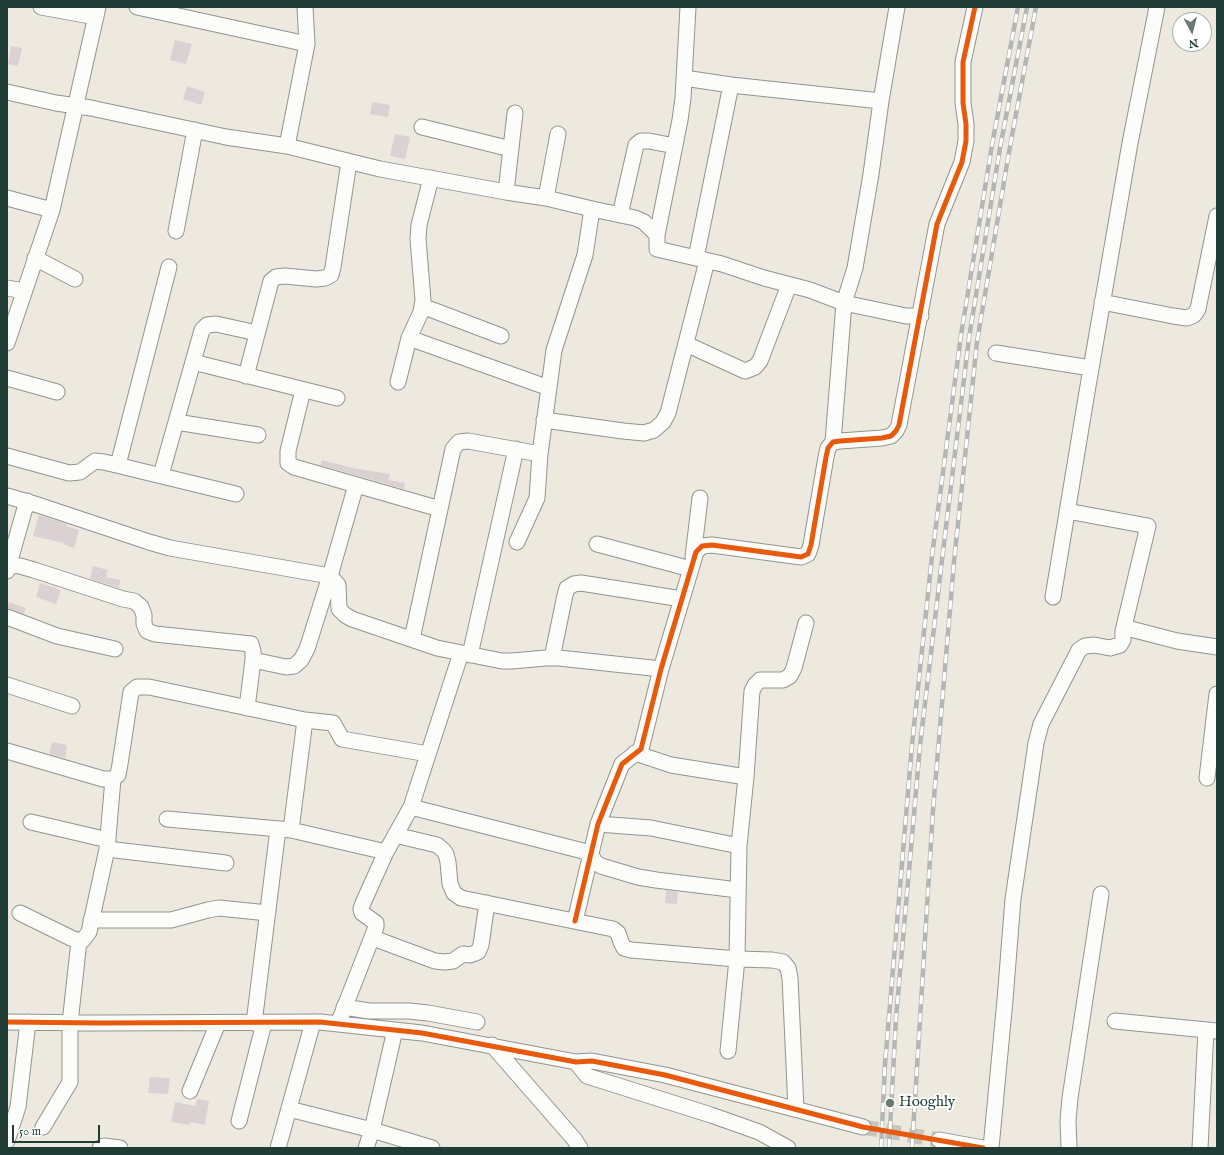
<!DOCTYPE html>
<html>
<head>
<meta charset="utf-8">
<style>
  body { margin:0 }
  #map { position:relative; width:1224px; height:1155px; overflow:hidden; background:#eee9df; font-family:"IM FELL English",serif }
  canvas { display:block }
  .frame { position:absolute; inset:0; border:8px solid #1f3d34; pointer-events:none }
  .north { position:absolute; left:1172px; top:12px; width:40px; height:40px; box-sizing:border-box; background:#fff; border:1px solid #a5b1ae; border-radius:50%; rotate:173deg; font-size:11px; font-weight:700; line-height:16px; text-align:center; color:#1f3d34 }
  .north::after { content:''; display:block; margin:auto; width:14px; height:18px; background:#677970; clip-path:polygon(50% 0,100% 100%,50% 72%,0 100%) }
  .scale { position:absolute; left:12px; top:1125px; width:88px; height:18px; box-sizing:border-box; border:2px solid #1f3d34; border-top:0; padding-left:5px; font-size:12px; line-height:14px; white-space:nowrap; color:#1f3d34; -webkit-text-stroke:3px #fff; paint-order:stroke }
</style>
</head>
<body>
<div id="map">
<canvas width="1224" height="1155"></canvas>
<div class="frame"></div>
<div class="north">N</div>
<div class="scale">50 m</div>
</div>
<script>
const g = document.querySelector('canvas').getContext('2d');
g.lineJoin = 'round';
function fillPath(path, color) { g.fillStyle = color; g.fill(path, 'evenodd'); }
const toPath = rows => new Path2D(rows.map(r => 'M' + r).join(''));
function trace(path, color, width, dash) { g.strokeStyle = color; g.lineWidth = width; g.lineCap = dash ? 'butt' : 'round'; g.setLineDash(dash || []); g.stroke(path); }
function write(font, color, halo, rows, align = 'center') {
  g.font = font + ' "IM FELL English",serif'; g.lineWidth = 4; g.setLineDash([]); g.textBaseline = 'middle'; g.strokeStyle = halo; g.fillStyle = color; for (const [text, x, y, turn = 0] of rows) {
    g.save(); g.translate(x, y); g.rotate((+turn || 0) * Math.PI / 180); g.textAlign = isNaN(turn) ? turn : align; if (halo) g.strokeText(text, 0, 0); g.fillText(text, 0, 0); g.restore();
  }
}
const building = toPath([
  [175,40,192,44,186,64,170,60],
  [11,46,22,48,18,66,8,64],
  [187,86,205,92,201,105,183,99],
  [372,102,390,105,388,117,370,114],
  [395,134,410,137,405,159,390,156],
  [322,460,353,468,390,474,388,480,405,483,404,489,320,465],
  [39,515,67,524,66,526,79,530,74,548,63,544,64,543,33,536],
  [93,566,108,570,106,577,120,580,119,588,90,579],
  [40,583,61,590,56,604,36,597],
  [9,602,26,608,24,614,7,608],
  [52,742,67,745,65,758,49,754],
  [666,890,678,892,677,904,665,903],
  [150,1077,170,1078,168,1094,148,1093],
  [197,1099,209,1101,205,1125,190,1122,190,1125,171,1122,175,1102,195,1106]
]);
const minorTunnel = toPath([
  [863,1127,939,1140]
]);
const minor = toPath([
  [41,7,96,17],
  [137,7,307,44],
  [684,78,731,85,881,101],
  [7,92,56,103,91,108,226,137,287,146,380,169,506,192,546,198,592,209,635,218,644,222,657,235,657,249,722,264,764,278,810,290,844,303,906,316,921,316],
  [422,127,511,149],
  [287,146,307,44,305,7],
  [506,192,515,113],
  [7,198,52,210],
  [546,198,558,134],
  [620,215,636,145,641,141,649,141,675,146],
  [176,231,195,130],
  [657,235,680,120,683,98,688,7],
  [35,258,75,279],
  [696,258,731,85],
  [7,288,24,291],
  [1102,302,1173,316,1187,318,1194,315,1198,309,1217,216],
  [422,306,501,336],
  [409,338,549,388],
  [7,343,52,210,98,7],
  [686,344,745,371,755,367,760,361,789,285],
  [996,353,1091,368],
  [193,362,337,398],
  [246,376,271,281,276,277,285,276,316,279,325,278,331,275,333,267,349,162],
  [7,378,57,392],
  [398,382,409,338,421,312,423,300,418,239,419,225,431,178],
  [303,390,288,451,288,463,294,467,440,509],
  [544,420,623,431,644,433,654,430,663,422,668,413,707,261],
  [176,422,258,435],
  [833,442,844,303,855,268,871,174,881,101,897,7],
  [7,456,69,473,80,472,95,461,104,462,236,494],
  [118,465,169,267],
  [161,475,202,330,207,325,216,324,257,333],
  [7,496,38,505,149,542,170,548,330,576,338,585,339,609,345,615,352,619,437,648,502,661,512,661,546,658,559,658,661,669],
  [1067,511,1148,526,1123,631],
  [517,542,537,498,540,454,554,350,585,255,592,209],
  [597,544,691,569],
  [693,557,700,498],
  [9,565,20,566,34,570,123,599,134,601,141,607,144,615,144,624,147,631,155,634,251,644,253,651,253,660,247,708],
  [7,571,27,501],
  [1053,597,1087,392,1130,143,1157,7],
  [7,617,57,636,115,649],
  [412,639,453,449,459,442,468,441,540,454],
  [470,655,516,449],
  [552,658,565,595,567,588,574,584,581,583,682,599],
  [253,660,286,667,294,666,301,660,307,649,330,576,356,485],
  [7,685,72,706],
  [7,751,103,779,113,779,118,775,120,764,131,692,137,687,149,687,305,720,333,723,342,739,428,754],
  [635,753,671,765,746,777],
  [1207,778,1217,694],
  [411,807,583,851,591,855,595,862,601,866,638,877,656,880,738,890],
  [167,819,291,830,386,852],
  [31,822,108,840],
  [598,824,651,828,739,846],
  [291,830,305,720],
  [395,835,437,845,443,850,446,854,448,862,450,884,454,893,461,898,613,929,618,933,621,942,624,948,631,950,737,959,772,960,783,962,788,968,790,978,796,1109],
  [107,849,226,863],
  [20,913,71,938,79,941,83,940,89,932,107,849,113,779],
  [91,920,171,920,208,910,219,908,268,913],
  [575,921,598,824,622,764,641,749,661,669,696,552,702,546,712,545,801,557,808,554,811,545,826,457,828,448,833,442,840,441,882,438,891,436,896,431,899,425,937,224,962,162,966,141,966,124,963,103,963,62,975,7],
  [373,938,435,961,445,962,453,961,463,954,470,955,478,952,481,945,487,903],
  [344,1007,369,1011,409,1011,428,1013,477,1022],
  [1115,1021,1217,1031],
  [7,1022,101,1023,320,1022,422,1033,576,1062,592,1061,665,1075,863,1127],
  [254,1023,278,829],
  [338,1024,376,927,376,923,362,913,361,909,363,903,386,852,411,807,461,653],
  [492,1045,574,1139,580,1148],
  [728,1051,737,959,739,846,746,777,752,691,755,685,760,680,783,680,790,676,794,668,806,623],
  [576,1062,587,1076,711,1115,759,1132,788,1148],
  [190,1091,218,1023],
  [289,1109,372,1130,432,1148],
  [239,1121,264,1023],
  [43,1127,70,1082,70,1023,79,941],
  [939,1140,983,1148],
  [7,1141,18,1107,28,1022],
  [100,1148,104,1146,120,1148],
  [278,1148,313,1022],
  [366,1148,372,1130,395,1030],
  [991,1148,1005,1000,1013,899,1036,743,1041,724,1079,650,1085,646,1094,645,1110,648,1120,645,1123,640,1123,631,1127,628,1177,641,1217,647],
  [1069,1148,1068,1121,1070,1098,1101,894],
  [1200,1148,1206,1030]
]);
const rail = toPath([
  [881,1148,885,1064,912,745,932,556,961,335,992,145,1018,7],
  [889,1148,896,1018,920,746,942,560,969,338,1000,148,1027,7],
  [912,1148,933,810,954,562,977,342,1009,152,1036,7]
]);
const cycleway = toPath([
  [575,921,598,824,622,764,641,749,661,669,696,552,702,546,712,545,801,557,808,554,811,545,826,457,828,448,833,442,840,441,882,438,891,436,896,431,899,425,937,224,962,162,966,141,966,124,963,103,963,62,975,7],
  [7,1022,101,1023,320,1022,422,1033,576,1062,592,1061,665,1075,863,1127,983,1148]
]);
const markers = [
  [890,1103,5,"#677970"]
];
const poiNames = [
  ["Hooghly",899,1103]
];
fillPath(building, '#dcd1d2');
trace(minorTunnel, '#c5c7bd', 15, [15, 8]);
trace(minor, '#92948e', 17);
trace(minor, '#fcfcfa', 15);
trace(rail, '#b3b6b4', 4.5);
trace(rail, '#fff', 3, [9]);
trace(cycleway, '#e8590c', 5);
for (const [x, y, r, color] of markers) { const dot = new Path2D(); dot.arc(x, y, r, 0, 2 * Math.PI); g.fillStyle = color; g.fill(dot); trace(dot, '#fff', 1.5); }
write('15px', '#1f3d34', '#fff', poiNames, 'left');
</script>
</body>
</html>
